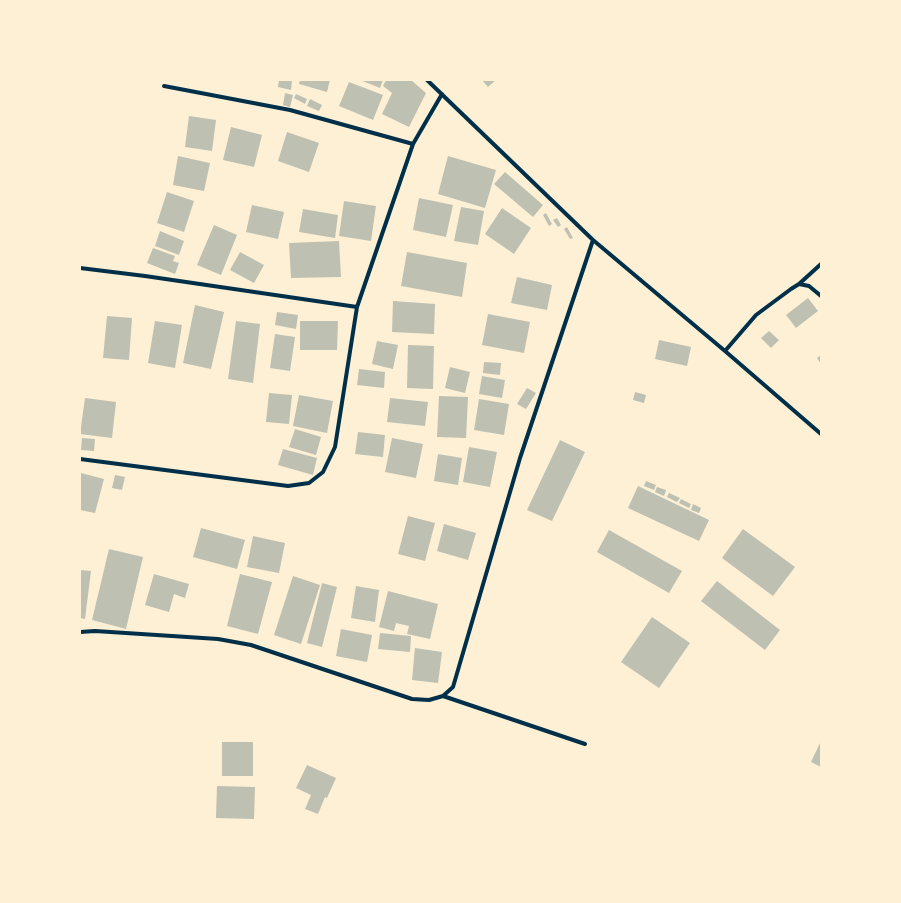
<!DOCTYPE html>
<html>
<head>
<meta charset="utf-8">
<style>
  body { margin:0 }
  #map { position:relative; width:901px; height:903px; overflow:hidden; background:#fdf0d5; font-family:"Work Sans",sans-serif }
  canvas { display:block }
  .frame { position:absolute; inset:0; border:81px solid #fdf0d5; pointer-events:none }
</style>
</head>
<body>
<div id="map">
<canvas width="901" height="903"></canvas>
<div class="frame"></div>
</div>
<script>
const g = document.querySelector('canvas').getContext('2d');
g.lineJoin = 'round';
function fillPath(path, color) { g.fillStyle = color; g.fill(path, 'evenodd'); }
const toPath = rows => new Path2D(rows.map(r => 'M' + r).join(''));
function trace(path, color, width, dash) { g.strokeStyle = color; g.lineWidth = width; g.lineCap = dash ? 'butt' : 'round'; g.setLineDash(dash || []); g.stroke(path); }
const building = toPath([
  [279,80,292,80,291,90,278,87],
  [300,80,330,80,327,92,299,84],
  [360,80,383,80,380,88],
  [386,80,411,80,426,93,409,127,382,114,392,93,383,86],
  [482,80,496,80,488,87],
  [349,82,383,95,373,120,339,106],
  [285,93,293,95,290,107,283,105],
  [296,94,307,99,305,104,294,98],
  [310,99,322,105,319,111,307,106],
  [189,116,216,120,212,151,185,147],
  [231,127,262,135,254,167,223,160],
  [287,132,319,143,309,172,278,161],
  [178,156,210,163,204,191,173,185],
  [448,156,496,170,485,208,438,194],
  [505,172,543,205,533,217,494,184],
  [167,192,194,201,184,232,157,223],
  [419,198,453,205,446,237,413,230],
  [344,201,376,206,371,241,339,236],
  [252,205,284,212,278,239,246,232],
  [461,207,484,211,478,245,454,241],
  [502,208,531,228,514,254,485,234],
  [303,209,338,215,335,238,299,232],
  [546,213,552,224,549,226,543,215],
  [557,218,561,225,558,227,553,220],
  [214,225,237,235,221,275,197,265],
  [567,227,573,238,570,239,564,229],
  [160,231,184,241,179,255,155,246],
  [339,241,341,277,291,278,289,243],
  [153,248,175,256,173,261,179,263,175,274,147,263],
  [240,252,264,265,254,283,230,270],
  [407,252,467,263,462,297,401,286],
  [517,277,552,285,547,310,511,303],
  [808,298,818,311,796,328,786,315],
  [393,301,435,304,434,334,392,332],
  [195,305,224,312,211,369,183,363],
  [277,312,298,315,296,329,275,325],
  [488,314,530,322,524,353,482,345],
  [107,316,132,318,129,360,103,358],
  [155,321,182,325,175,368,148,363],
  [236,321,260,324,253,383,228,379],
  [300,321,338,321,337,350,300,350],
  [769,331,779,340,771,348,761,338],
  [275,334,295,337,290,371,270,368],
  [659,340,691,347,687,366,655,359],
  [377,341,398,345,393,369,372,364],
  [408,345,434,346,433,389,407,388],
  [821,355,821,364,817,358],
  [484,362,501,363,500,375,483,373],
  [450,367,470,372,465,393,445,388],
  [359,369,385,372,384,388,357,385],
  [482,376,505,380,502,398,479,394],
  [527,388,536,393,526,409,517,404],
  [635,392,646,395,644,403,633,400],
  [269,393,292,395,289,424,266,422],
  [299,395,333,401,327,433,293,426],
  [439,396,468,397,466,438,437,437],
  [85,398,116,402,112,438,80,434],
  [390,398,428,402,425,426,387,422],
  [479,399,509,404,504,435,474,430],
  [295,429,321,437,316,455,289,447],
  [358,432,385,435,383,457,355,454],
  [82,438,95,439,94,451,81,450],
  [392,438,423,444,416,478,385,472],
  [560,440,585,452,552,521,527,510],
  [469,447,497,452,490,487,463,482],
  [283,449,317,458,313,475,278,465],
  [438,454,462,458,458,485,434,481],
  [81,473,104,479,95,513,80,510,80,478],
  [115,475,125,477,122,490,112,488],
  [646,481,656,485,654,490,644,486],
  [638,486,709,520,699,541,628,508],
  [657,487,666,490,664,496,655,492],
  [669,493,680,498,677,502,667,497],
  [681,499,691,504,689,508,679,503],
  [693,504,701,508,699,513,691,510],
  [408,516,435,523,425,561,398,554],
  [444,524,476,533,468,560,437,551],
  [201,528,245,540,237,569,193,557],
  [743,529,795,567,773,596,722,558],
  [609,530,682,571,669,593,597,552],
  [253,536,285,543,279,573,247,567],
  [109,549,143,557,126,629,92,620],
  [80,570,91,571,85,619,80,618],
  [154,574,189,584,185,598,174,594,169,612,145,605],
  [240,574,272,582,258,634,227,626],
  [293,576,320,585,301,644,274,635],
  [717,581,780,630,765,650,701,601],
  [322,583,337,587,322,647,307,643],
  [356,586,379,590,375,622,351,618],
  [388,591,438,604,430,639,407,634,409,626,396,623,394,631,379,627],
  [652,617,690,643,659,688,621,662],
  [341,629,372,635,367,662,336,656],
  [380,633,411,636,410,652,378,649],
  [415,648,442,652,438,683,412,680],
  [821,741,821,767,811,762],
  [222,742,253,742,253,776,222,776],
  [307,765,336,778,327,798,325,797,318,814,305,809,311,795,296,788],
  [217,786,255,787,254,819,216,818]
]);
const minor = toPath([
  [427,80,593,240,725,351,821,434],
  [164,86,290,110,413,144],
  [80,268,145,276,357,307],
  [799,284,821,264],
  [725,351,756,315,791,289,799,284,809,286,821,296],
  [80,459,288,486,309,483,323,472,335,447,357,307,413,144,442,94],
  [80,632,95,631,218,639,251,645,412,699,429,700,443,696,453,687,520,458,593,240],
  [443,696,585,744]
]);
fillPath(building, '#bec0b2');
trace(minor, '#003049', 4);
</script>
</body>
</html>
